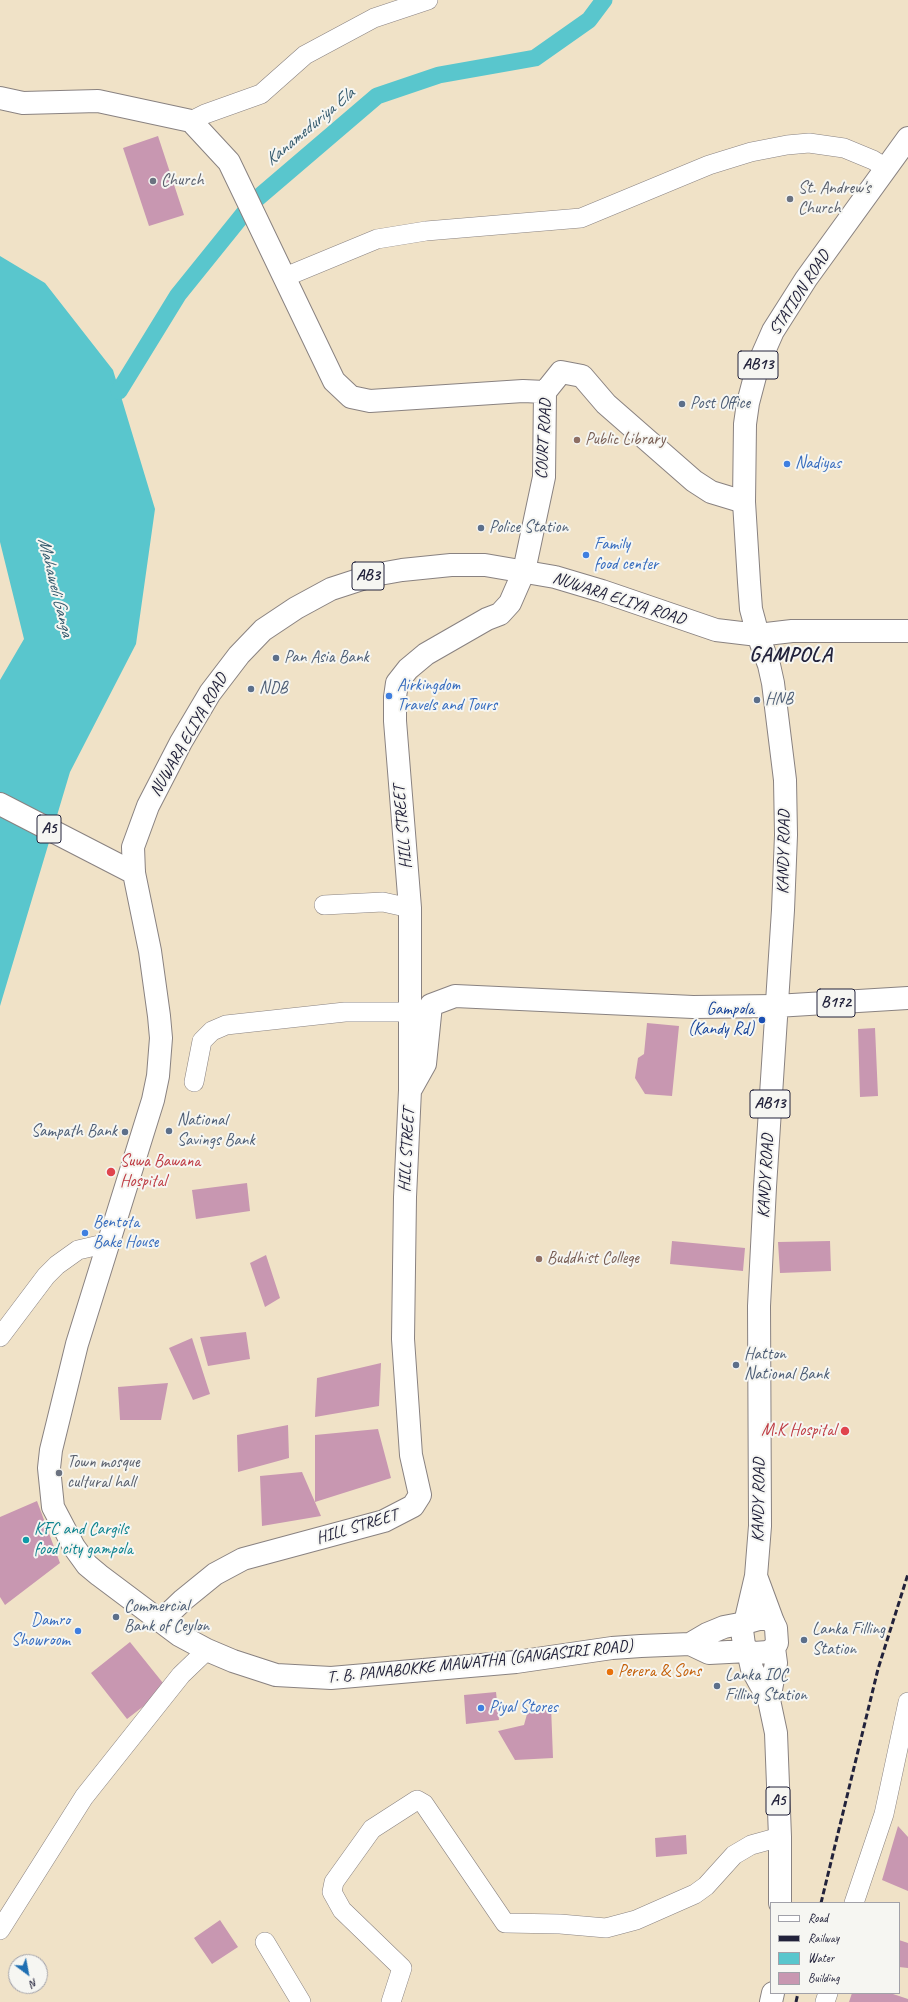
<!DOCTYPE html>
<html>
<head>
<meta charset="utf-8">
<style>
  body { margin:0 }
  #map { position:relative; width:908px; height:2002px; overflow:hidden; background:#f0e2c7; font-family:Caveat,sans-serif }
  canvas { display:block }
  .legend { position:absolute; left:770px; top:1902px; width:130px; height:92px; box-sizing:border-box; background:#f6f6f2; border:1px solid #a1a1a9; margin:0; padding:5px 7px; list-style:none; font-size:12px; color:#22223b }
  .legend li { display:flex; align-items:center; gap:8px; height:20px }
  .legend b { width:20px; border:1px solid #a1a1a9 }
  .north { position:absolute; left:8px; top:1954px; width:40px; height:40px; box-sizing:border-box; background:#f6f6f2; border:1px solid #a1a1a9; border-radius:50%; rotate:148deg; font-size:11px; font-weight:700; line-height:16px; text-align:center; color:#22223b }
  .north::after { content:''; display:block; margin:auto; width:14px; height:18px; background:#1f6fb2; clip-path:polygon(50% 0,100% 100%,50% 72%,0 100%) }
</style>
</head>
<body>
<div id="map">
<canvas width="908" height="2002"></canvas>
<ul class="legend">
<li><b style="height:5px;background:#fff"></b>Road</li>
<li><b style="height:5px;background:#22223b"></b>Railway</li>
<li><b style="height:11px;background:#59c6cd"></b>Water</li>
<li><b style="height:11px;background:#c897b1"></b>Building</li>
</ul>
<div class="north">N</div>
</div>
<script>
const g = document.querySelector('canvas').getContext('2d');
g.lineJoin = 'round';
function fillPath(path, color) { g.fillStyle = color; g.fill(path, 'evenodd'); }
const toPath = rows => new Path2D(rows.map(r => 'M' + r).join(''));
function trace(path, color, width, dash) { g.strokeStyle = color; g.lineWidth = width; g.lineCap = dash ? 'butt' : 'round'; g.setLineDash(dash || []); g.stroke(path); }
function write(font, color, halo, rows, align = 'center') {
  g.font = font + ' Caveat,sans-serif'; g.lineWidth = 4; g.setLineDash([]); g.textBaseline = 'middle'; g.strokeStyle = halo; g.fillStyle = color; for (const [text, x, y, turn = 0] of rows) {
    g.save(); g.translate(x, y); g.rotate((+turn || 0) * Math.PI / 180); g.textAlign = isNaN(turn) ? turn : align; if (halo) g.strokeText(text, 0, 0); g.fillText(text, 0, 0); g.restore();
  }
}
const water = toPath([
  [0,256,45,283,113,370,155,509,136,644,70,772,0,1006,0,680,24,639,0,542]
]);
const canal = toPath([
  [119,391,178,295,253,202,377,96,439,75,535,58,589,20,604,0]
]);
const building = toPath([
  [158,136,184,215,149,226,123,148],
  [647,1023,679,1026,672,1096,645,1094,635,1078,638,1058,644,1054],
  [875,1028,878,1096,860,1097,858,1029],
  [247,1183,250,1211,196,1219,192,1190],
  [672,1241,745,1248,743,1271,670,1264],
  [830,1241,831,1271,780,1273,778,1242],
  [266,1255,280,1298,265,1307,250,1263],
  [246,1332,250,1359,208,1366,200,1337],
  [192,1338,210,1394,193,1400,169,1348],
  [381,1363,379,1406,315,1417,317,1378],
  [168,1383,161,1420,120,1420,118,1387],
  [288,1425,289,1458,238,1472,237,1435],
  [378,1429,391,1478,315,1502,315,1435],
  [302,1472,321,1516,262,1526,260,1476],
  [37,1501,60,1563,5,1605,0,1597,0,1517],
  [130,1642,167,1688,127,1719,91,1673],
  [496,1692,499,1720,466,1724,464,1695],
  [551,1706,553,1758,515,1760,498,1731,524,1725,529,1707],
  [898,1826,908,1837,908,1891,882,1880],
  [686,1835,687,1854,656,1857,655,1838],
  [220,1920,238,1947,212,1964,194,1938],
  [899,1940,908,1943,908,1968,899,1967],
  [852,1993,890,1993,908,1999,908,2002,849,2002]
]);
const street = toPath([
  [191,121,205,114,261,94,305,55,374,18,428,0],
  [285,277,377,239,426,231,581,218,709,165,751,152,787,145,809,143,844,148,873,160,886,168],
  [324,905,383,902,410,908],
  [194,1082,202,1041,212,1031,226,1025,345,1012,409,1012],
  [0,1337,46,1276,57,1265,78,1250,108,1243],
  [854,1903,884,1814,908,1702],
  [0,1930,84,1797,181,1675,207,1650],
  [265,1942,301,2002],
  [391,2002,402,1968,342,1910,332,1892,334,1882,372,1829,417,1800,424,1804,505,1923,560,1924,606,1928,636,1920,695,1894,706,1886,734,1855,751,1845,780,1837],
  [825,2002,828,1993]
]);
const secondary = toPath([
  [0,98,23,103,98,101,191,121,229,162,334,381,351,397,370,401,523,391,545,392],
  [758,635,792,631,908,631],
  [411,1089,425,1064,431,1005,455,996,693,1007,776,1006],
  [161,1621,183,1600,215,1574,243,1559,384,1521,413,1506,420,1495,411,1455,403,1339,405,1197,410,1090,410,908,395,721,395,697,397,683,408,669,426,654,487,619,500,614,510,603,524,571,544,477,545,392,561,372,582,376,606,404,694,481,711,492,744,502]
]);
const primary = toPath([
  [134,873,133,847,148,806,181,742,210,693,239,655,263,630,296,608,331,589,374,575,402,570,451,565,485,565,555,577,602,591,716,630,758,635],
  [776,1006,908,998],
  [756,1576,773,1622],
  [745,1623,756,1576,760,1526,759,1306,765,1187,783,910,786,835,785,780,773,683,769,665,758,635,751,609,749,582,744,502,745,424,748,403,758,365,773,331,806,279,908,138]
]);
const highway = toPath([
  [0,804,134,873,150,951,159,1016,161,1038,158,1076,153,1100,77,1344,51,1450,49,1468,53,1507,74,1547,87,1565,99,1575,179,1635,207,1650,233,1661,276,1675,331,1678,516,1662,612,1648,641,1646,690,1644,709,1653,748,1651,752,1669,769,1700,776,1733,780,1837,780,1903],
  [759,1619,766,1619,773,1622,776,1628,777,1643,774,1648,768,1652,754,1653,748,1651,744,1645,742,1630,745,1623,759,1619],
  [690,1644,707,1634,724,1627,745,1623],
  [769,1700,776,1663,774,1648],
  [771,2002,773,1993]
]);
const rail = toPath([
  [821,1903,878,1669,908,1574],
  [796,2002,798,1993]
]);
const markers = [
  [153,181,4,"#6b7280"],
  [790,199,4,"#6b7280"],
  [682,404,4,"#5c6f8a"],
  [577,440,4,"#8d6e63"],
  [787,464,4,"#3f7fe0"],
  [481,528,4,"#5c6f8a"],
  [586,555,4,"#3f7fe0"],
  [276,658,4,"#5c6f8a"],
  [251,689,4,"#5c6f8a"],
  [389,696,4,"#3f7fe0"],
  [757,700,4,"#5c6f8a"],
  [762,1020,4,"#1a4fb4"],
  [169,1131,4,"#5c6f8a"],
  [125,1132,4,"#5c6f8a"],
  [111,1172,5,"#e0444e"],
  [85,1233,4,"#3f7fe0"],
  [539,1259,4,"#8d6e63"],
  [736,1365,4,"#5c6f8a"],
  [845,1431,5,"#e0444e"],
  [59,1473,4,"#6b7280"],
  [26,1540,4,"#0f9aa8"],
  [116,1617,4,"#5c6f8a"],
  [78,1631,4,"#3f7fe0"],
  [804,1640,4,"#5c6f8a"],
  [610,1672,4,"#e8710a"],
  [717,1686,4,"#5c6f8a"],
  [481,1708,4,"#3f7fe0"]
];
const shields = [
  [758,365,40],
  [368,576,32],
  [49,829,24],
  [836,1003,38],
  [770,1104,40],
  [778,1801,24]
];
const shieldNames = [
  ["AB13",758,365],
  ["AB3",368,576],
  ["A5",49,829],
  ["B172",836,1003],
  ["AB13",770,1104],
  ["A5",778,1801]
];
const worshipNames = [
  ["Church",161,181],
  ["St. Andrew's",798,189],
  ["Church",798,209],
  ["Town mosque",67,1463],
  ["cultural hall",67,1483]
];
const streetNames = [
  ["STATION ROAD",800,293,-57],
  ["COURT ROAD",544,439,-87],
  ["NUWARA ELIYA ROAD",619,599,18],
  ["NUWARA ELIYA ROAD",189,735,-60],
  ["HILL STREET",403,827,-95],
  ["KANDY ROAD",784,852,-89],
  ["HILL STREET",407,1150,-87],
  ["KANDY ROAD",766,1176,-87],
  ["KANDY ROAD",759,1500,-89],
  ["HILL STREET",357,1527,-17],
  ["T. B. PANABOKKE MAWATHA (GANGASIRI ROAD)",480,1662,-6]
];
const serviceNames = [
  ["Post Office",690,404],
  ["Police Station",489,528],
  ["Pan Asia Bank",284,658],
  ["NDB",259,689],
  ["HNB",765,700],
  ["National",177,1121],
  ["Savings Bank",177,1141],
  ["Sampath Bank",117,1132,"right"],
  ["Hatton",744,1355],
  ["National Bank",744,1375],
  ["Commercial",124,1607],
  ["Bank of Ceylon",124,1627],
  ["Lanka Filling",812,1630],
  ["Station",812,1650],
  ["Lanka IOC",725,1676],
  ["Filling Station",725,1696]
];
const educationNames = [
  ["Public Library",585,440],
  ["Buddhist College",547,1259]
];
const shopNames = [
  ["Nadiyas",795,464],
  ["Family",594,545],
  ["food center",594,565],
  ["Airkingdom",397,686],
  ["Travels and Tours",397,706],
  ["Bentota",93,1223],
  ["Bake House",93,1243],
  ["Damro",70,1621,"right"],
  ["Showroom",70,1641,"right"],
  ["Piyal Stores",489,1708]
];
const transitNames = [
  ["Gampola",754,1010],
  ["(Kandy Rd)",754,1030]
];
const healthNames = [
  ["Suwa Bawana",120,1162],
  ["Hospital",120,1182],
  ["M.K Hospital",836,1431,"right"]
];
const cultureNames = [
  ["KFC and Cargils",34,1530],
  ["food city gampola",34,1550]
];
const foodNames = [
  ["Perera & Sons",618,1672]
];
const waterNames = [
  ["Kanameduriya Ela",310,127,-40],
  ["Mahaweli Ganga",55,587,76]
];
const districtNames = [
  ["GAMPOLA",791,655]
];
fillPath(water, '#59c6cd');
trace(canal, '#59c6cd', 17);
fillPath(building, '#c897b1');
trace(street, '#898281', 20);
trace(secondary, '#898281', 24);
trace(primary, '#898281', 24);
trace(highway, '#898281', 24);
trace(street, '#fff', 19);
trace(secondary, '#fff', 22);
trace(primary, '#fff', 22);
trace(highway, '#fff', 22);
trace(rail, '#22223b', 3, [6, 3]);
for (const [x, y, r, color] of markers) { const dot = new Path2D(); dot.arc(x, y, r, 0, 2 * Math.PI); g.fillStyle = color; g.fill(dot); trace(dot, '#f6f6f2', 1.5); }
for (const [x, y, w] of shields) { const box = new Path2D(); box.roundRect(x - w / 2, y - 14, w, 28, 3); g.fillStyle = '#f6f6f2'; g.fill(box); trace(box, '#22223b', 1); }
write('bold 16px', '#22223b', null, shieldNames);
write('17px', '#5b616d', '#f6f6f2', worshipNames, 'left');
write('17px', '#22223b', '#f6f6f2', streetNames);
write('17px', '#4e5e75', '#f6f6f2', serviceNames, 'left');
write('17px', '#785e54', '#f6f6f2', educationNames, 'left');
write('17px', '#366cbe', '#f6f6f2', shopNames, 'left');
write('17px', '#164399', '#f6f6f2', transitNames, 'right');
write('17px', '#be3a42', '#f6f6f2', healthNames, 'left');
write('17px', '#0d838f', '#f6f6f2', cultureNames, 'left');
write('17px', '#c56008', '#f6f6f2', foodNames, 'left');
write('italic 18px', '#355b6e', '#f6f6f2', waterNames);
g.letterSpacing = '1px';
write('bold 21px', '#22223b', '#f6f6f2', districtNames);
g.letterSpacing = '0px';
</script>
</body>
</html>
